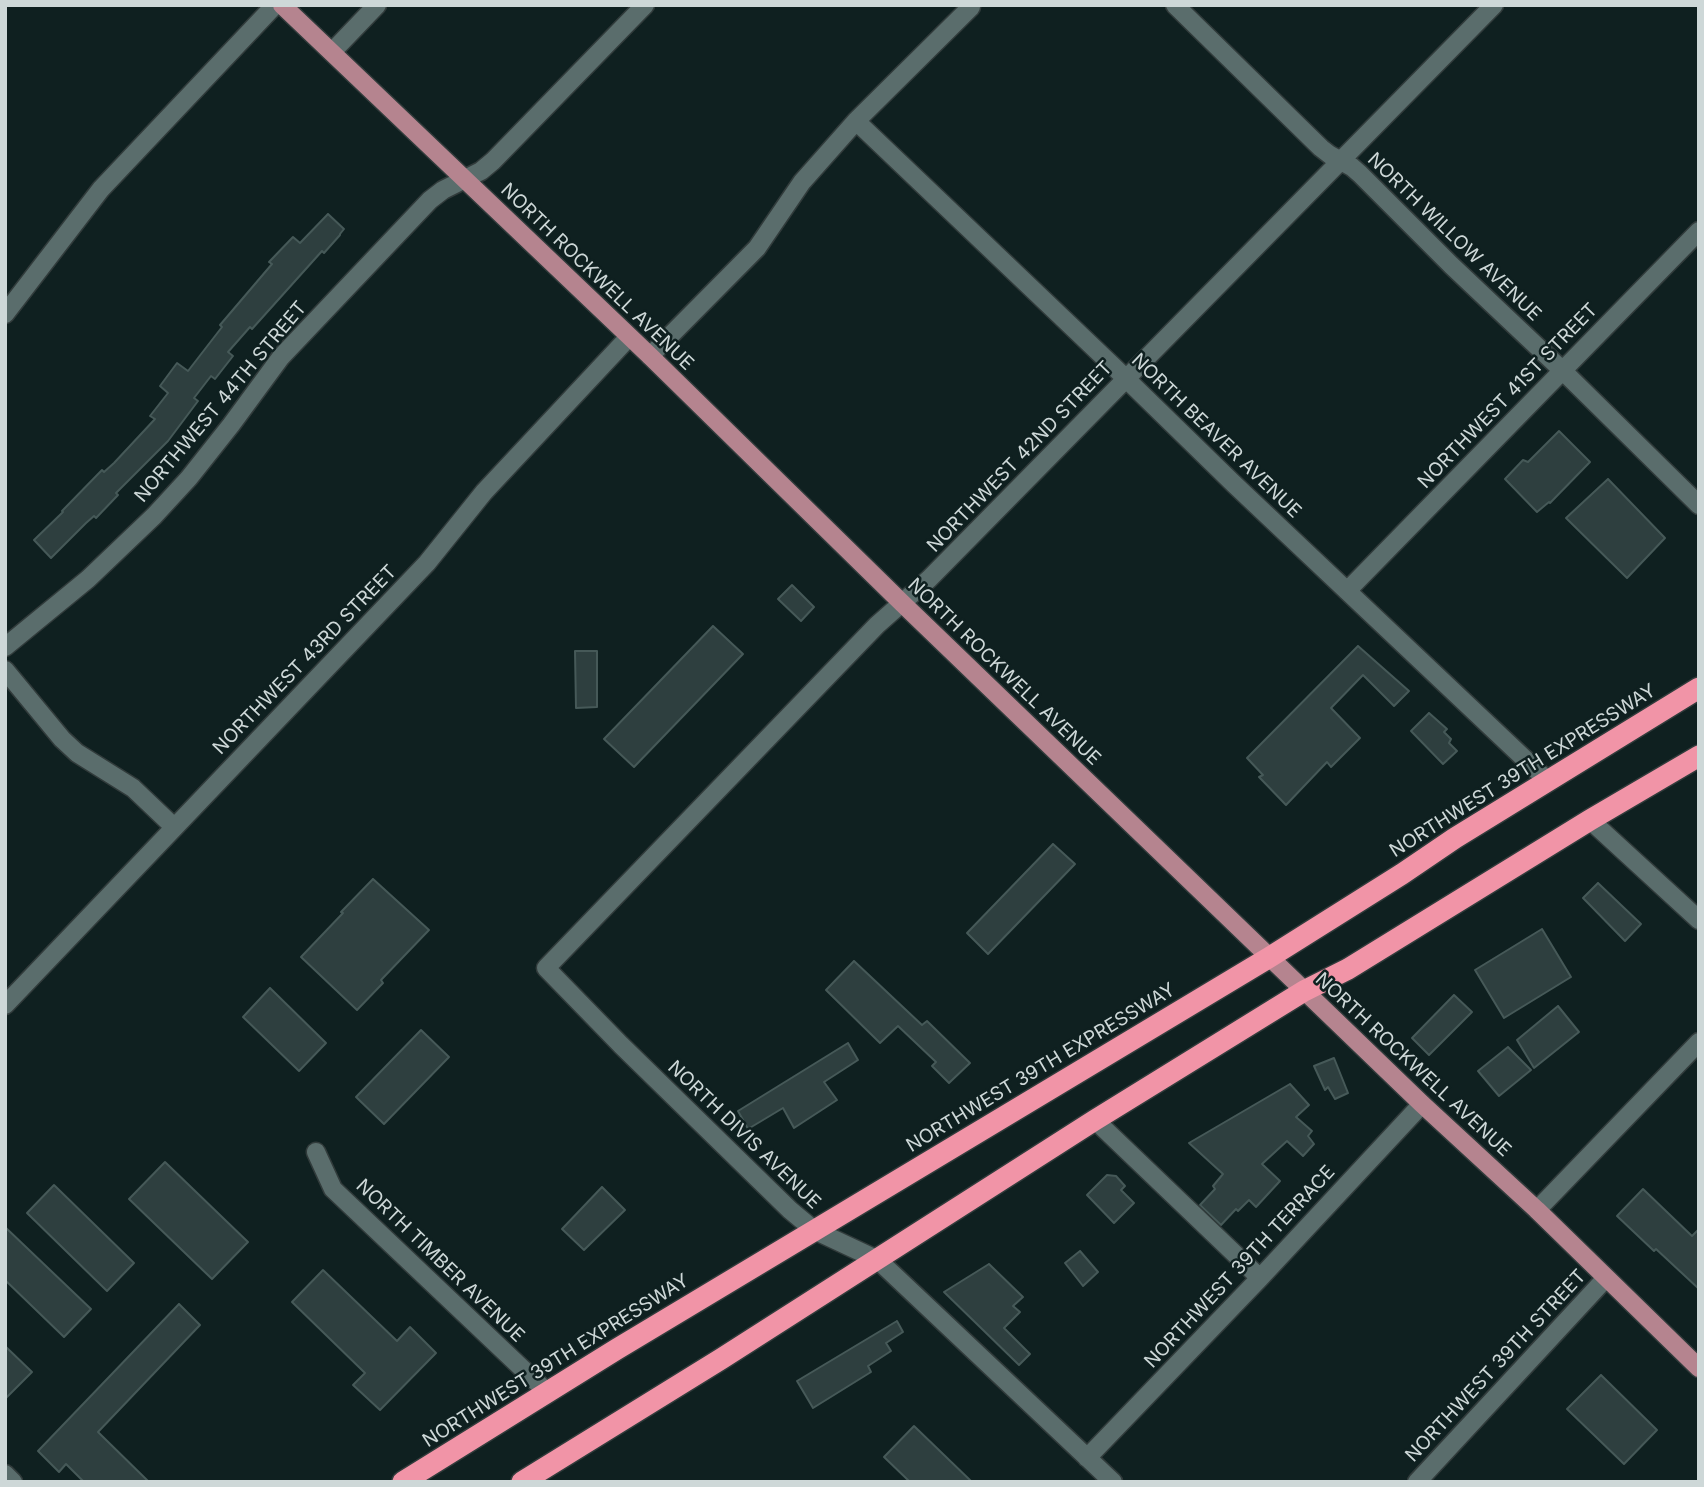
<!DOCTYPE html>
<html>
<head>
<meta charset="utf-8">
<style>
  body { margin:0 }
  #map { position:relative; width:1704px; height:1487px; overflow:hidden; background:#0f2020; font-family:Inter,sans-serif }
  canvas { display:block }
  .frame { position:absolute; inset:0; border:7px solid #ced8d8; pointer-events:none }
</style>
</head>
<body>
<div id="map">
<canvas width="1704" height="1487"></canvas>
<div class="frame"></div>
</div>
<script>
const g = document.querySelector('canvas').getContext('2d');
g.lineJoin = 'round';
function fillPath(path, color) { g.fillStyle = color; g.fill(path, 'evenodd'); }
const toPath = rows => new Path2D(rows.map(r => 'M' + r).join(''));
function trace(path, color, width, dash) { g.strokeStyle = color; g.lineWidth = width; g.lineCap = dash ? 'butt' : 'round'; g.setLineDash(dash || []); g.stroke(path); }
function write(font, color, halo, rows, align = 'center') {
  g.font = font + ' Inter,sans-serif'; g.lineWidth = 5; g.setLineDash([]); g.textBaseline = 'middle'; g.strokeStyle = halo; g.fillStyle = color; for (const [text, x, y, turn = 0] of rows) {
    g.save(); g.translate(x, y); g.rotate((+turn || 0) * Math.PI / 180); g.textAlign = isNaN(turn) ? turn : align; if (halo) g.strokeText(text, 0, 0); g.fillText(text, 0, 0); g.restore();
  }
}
const building = toPath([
  [328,214,344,229,340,234,340,235,324,253,322,251,252,329,250,327,228,352,233,356,215,379,211,376,194,398,198,401,168,441,116,493,118,495,96,518,94,516,86,523,51,558,34,540,63,512,62,511,102,470,104,472,114,463,155,419,150,416,168,393,160,386,177,363,188,371,222,327,220,325,272,264,269,262,293,237,300,243,328,214],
  [1559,431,1590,462,1550,503,1549,502,1537,512,1505,479,1523,460,1528,462,1559,431],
  [1608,479,1665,538,1627,578,1566,518,1608,479],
  [792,585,814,607,801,621,778,599,792,585],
  [713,626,743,654,634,767,604,739,713,626],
  [1358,646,1409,691,1394,706,1363,675,1331,708,1360,738,1331,767,1327,762,1286,805,1259,777,1263,775,1247,758,1358,646],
  [575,651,597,651,597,707,576,708,575,651],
  [1429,713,1447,729,1444,732,1451,739,1449,743,1457,751,1443,764,1411,731,1429,713],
  [1053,844,1075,864,988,954,967,933,1053,844],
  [373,879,429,930,381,980,383,983,357,1010,301,957,343,913,341,912,373,879],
  [1598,883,1641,924,1625,941,1583,898,1598,883],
  [1542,929,1571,977,1504,1018,1475,970,1542,929],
  [854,961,922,1025,927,1021,970,1063,949,1083,932,1066,936,1062,898,1026,880,1043,826,990,854,961],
  [270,988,326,1043,299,1071,243,1017,270,988],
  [1454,995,1472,1012,1429,1055,1412,1038,1454,995],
  [1558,1006,1579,1032,1534,1068,1517,1040,1558,1006],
  [421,1030,449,1057,384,1124,356,1097,421,1030],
  [848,1043,858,1060,824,1082,837,1100,794,1128,783,1108,748,1129,738,1111,848,1043],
  [1508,1047,1531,1070,1499,1096,1478,1071,1508,1047],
  [1334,1058,1348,1093,1335,1099,1328,1087,1325,1090,1314,1066,1334,1058],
  [1290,1084,1309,1105,1296,1117,1312,1131,1308,1136,1314,1144,1303,1156,1287,1141,1262,1164,1280,1181,1256,1207,1249,1200,1238,1211,1236,1209,1221,1225,1200,1205,1215,1189,1213,1186,1223,1174,1189,1143,1290,1084],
  [165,1162,248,1242,212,1279,129,1199,165,1162],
  [1107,1175,1116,1176,1125,1186,1121,1190,1134,1203,1114,1223,1087,1195,1107,1175],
  [54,1185,134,1263,107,1291,27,1213,54,1185],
  [602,1187,625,1210,584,1250,562,1229,602,1187],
  [1643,1189,1692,1236,1699,1229,1699,1289,1656,1249,1654,1251,1617,1216,1643,1189],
  [5,1227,91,1309,64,1337,5,1280,5,1227],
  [1080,1251,1098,1272,1083,1286,1065,1263,1080,1251],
  [989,1264,1023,1297,1013,1306,1020,1312,1004,1328,1030,1354,1019,1365,944,1292,989,1264],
  [323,1270,397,1341,410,1327,436,1353,380,1410,353,1385,365,1373,292,1302,323,1270],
  [179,1304,200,1325,98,1432,149,1482,84,1482,66,1464,59,1472,38,1451,179,1304],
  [897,1321,903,1332,886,1343,891,1351,868,1366,871,1372,813,1408,797,1381,897,1321],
  [5,1346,32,1372,5,1399,5,1346],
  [1601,1375,1657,1430,1624,1464,1567,1409,1601,1375],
  [914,1426,972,1482,910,1482,884,1457,914,1426]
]);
const minor = toPath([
  [1175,5,1321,148,1330,155,1352,167,1360,174,1451,265,1562,370,1699,505],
  [332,52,377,5],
  [856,121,1113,366,1234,484,1548,781],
  [5,314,101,189,275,5],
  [650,356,757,248,802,182,856,121,971,7],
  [1347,591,1699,231],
  [5,647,88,579,154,516,189,478,231,425,281,357,430,200,443,190,481,171,493,161,645,5],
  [5,670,62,739,77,753,133,788,174,827],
  [1590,820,1699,920],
  [5,1005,427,563,484,492,629,337],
  [1095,1120,1260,1278],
  [316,1152,333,1189,547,1392],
  [1537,1210,1699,1042],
  [1087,1458,1260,1278,1422,1104],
  [5,1474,13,1482],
  [1113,1482,878,1260,814,1230,790,1210,621,1045,546,968,877,625,929,579,1494,5],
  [1417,1482,1606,1278]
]);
const major = toPath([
  [282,5,650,356,902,603,1422,1104,1537,1210,1699,1368]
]);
const highway = toPath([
  [403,1482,617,1349,1270,957,1402,874,1455,838,1699,688],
  [522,1482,721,1359,1095,1120,1304,991,1348,969,1590,820,1699,756]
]);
const streetNames = [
  ["NORTH WILLOW AVENUE",1454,237,44],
  ["NORTH ROCKWELL AVENUE",597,277,44],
  ["NORTHWEST 41ST STREET",1508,396,-46],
  ["NORTHWEST 44TH STREET",221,402,-50],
  ["NORTH BEAVER AVENUE",1216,436,44],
  ["NORTHWEST 42ND STREET",1020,457,-46],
  ["NORTHWEST 43RD STREET",305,660,-46],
  ["NORTH ROCKWELL AVENUE",1004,672,44],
  ["NORTHWEST 39TH EXPRESSWAY",1523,771,-32],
  ["NORTH ROCKWELL AVENUE",1413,1065,43],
  ["NORTHWEST 39TH EXPRESSWAY",1041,1068,-31],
  ["NORTH DIVIS AVENUE",744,1135,44],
  ["NORTH TIMBER AVENUE",440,1261,44],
  ["NORTHWEST 39TH TERRACE",1240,1267,-47],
  ["NORTHWEST 39TH EXPRESSWAY",556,1361,-32],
  ["NORTHWEST 39TH STREET",1496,1366,-47]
];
fillPath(building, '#2e3f3f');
trace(building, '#465958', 2);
trace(minor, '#313b3b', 21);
trace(major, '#313b3b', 21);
trace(highway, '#313b3b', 24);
trace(minor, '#5a6d6c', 18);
trace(major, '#b5848f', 18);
trace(highway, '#f194a7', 21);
write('19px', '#ced8d8', '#0f2020', streetNames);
</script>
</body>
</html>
